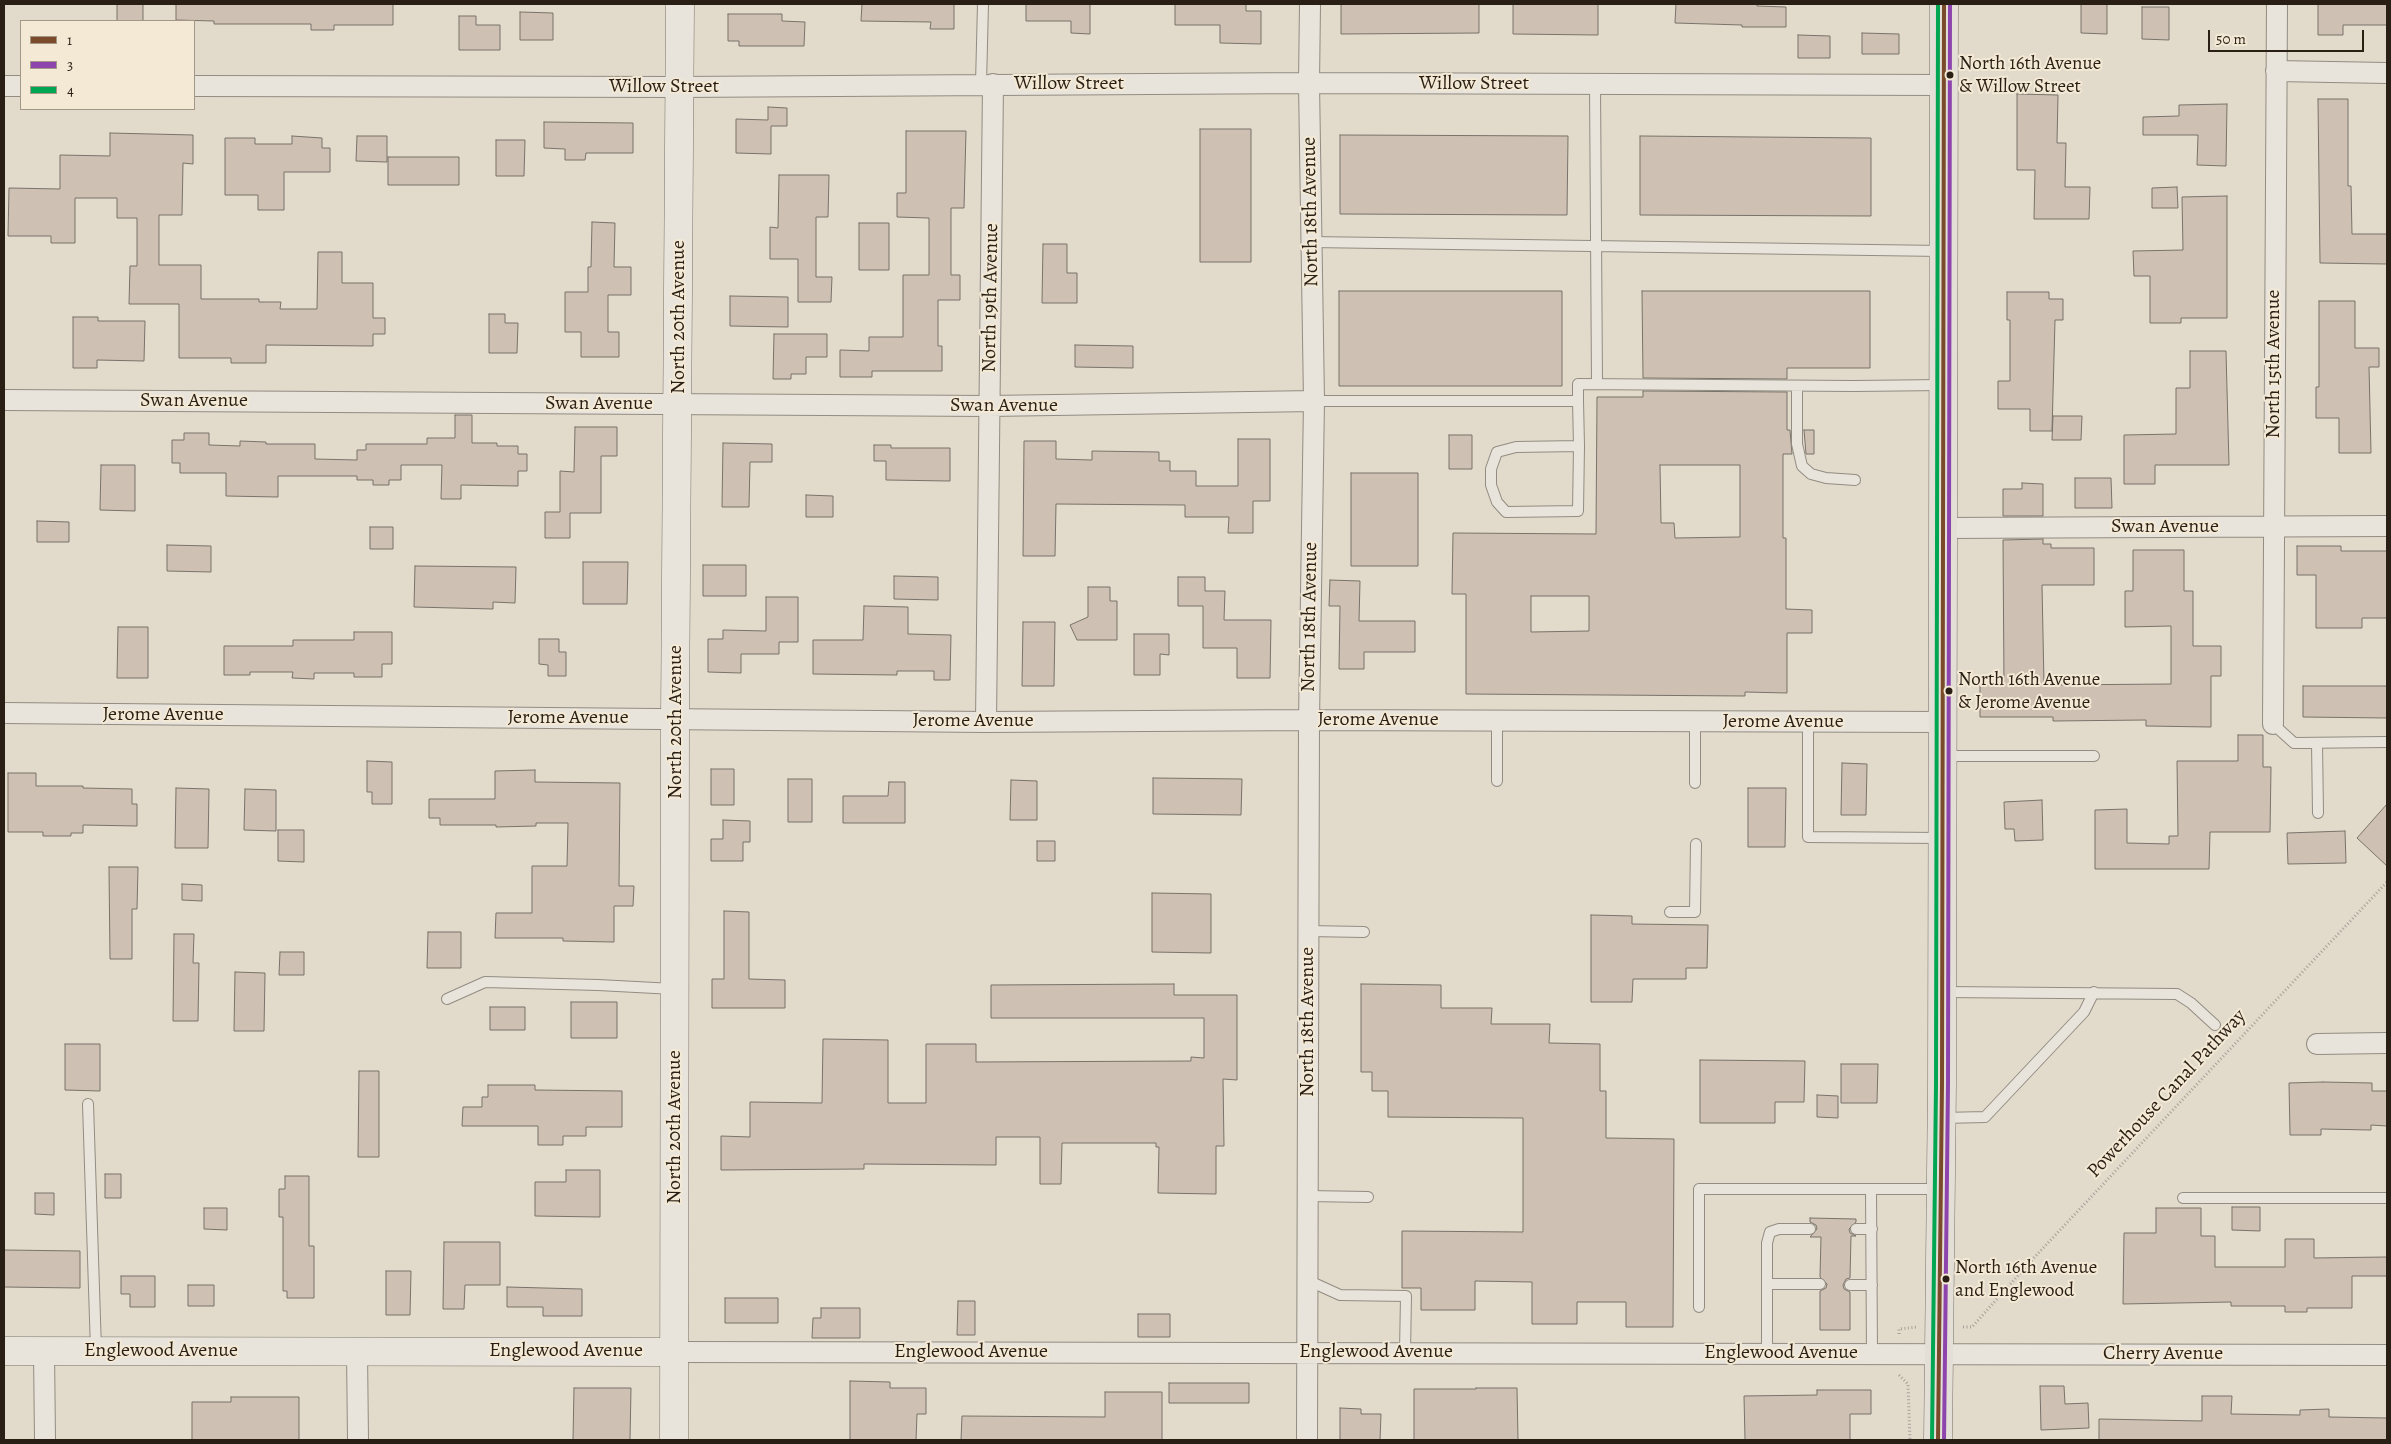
<!DOCTYPE html>
<html>
<head>
<meta charset="utf-8">
<style>
  body { margin:0 }
  #map { position:relative; width:2391px; height:1444px; overflow:hidden; background:#e2daca; font-family:Alegreya,serif }
  canvas { display:block }
  .frame { position:absolute; inset:0; border:5px solid #2a1f14; pointer-events:none }
  .legend { position:absolute; left:20px; top:20px; width:175px; height:90px; box-sizing:border-box; background:#f3e9d5; border:1px solid #a39888; margin:0; padding:6px 9px; list-style:none; font-size:15px; color:#2a1f14 }
  .legend li { display:flex; align-items:center; gap:10px; height:25px }
  .legend b { width:25px; border:1px solid #a39888 }
  .scale { position:absolute; left:2208px; top:30px; width:156px; height:22px; box-sizing:border-box; border:2px solid #2a1f14; border-top:0; padding-left:6px; font-size:15px; line-height:18px; white-space:nowrap; color:#2a1f14; -webkit-text-stroke:4px #f3e9d5; paint-order:stroke }
</style>
</head>
<body>
<div id="map">
<canvas width="2391" height="1444"></canvas>
<div class="frame"></div>
<ul class="legend">
<li><b style="height:6px;background:#7a4b2a"></b>1</li>
<li><b style="height:6px;background:#8e44ad"></b>3</li>
<li><b style="height:6px;background:#00a651"></b>4</li>
</ul>
<div class="scale">50 m</div>
</div>
<script>
const g = document.querySelector('canvas').getContext('2d');
g.lineJoin = 'round';
function fillPath(path, color) { g.fillStyle = color; g.fill(path, 'evenodd'); }
const toPath = rows => new Path2D(rows.map(r => 'M' + r).join(''));
function trace(path, color, width, dash) { g.strokeStyle = color; g.lineWidth = width; g.lineCap = dash ? 'butt' : 'round'; g.setLineDash(dash || []); g.stroke(path); }
function write(font, color, halo, rows, align = 'center') {
  g.font = font + ' Alegreya,serif'; g.lineWidth = 4; g.setLineDash([]); g.textBaseline = 'middle'; g.strokeStyle = halo; g.fillStyle = color; for (const [text, x, y, turn = 0] of rows) {
    g.save(); g.translate(x, y); g.rotate((+turn || 0) * Math.PI / 180); g.textAlign = isNaN(turn) ? turn : align; if (halo) g.strokeText(text, 0, 0); g.fillText(text, 0, 0); g.restore();
  }
}
const building = toPath([
  [117,4,143,4,143,21,117,21,117,4],
  [176,4,393,4,393,25,334,25,334,30,311,30,311,24,214,24,214,21,176,20,176,4],
  [862,4,954,4,954,29,930,29,931,22,861,21,862,4],
  [1026,4,1090,4,1090,34,1071,33,1071,21,1026,21,1026,4],
  [1175,4,1246,4,1246,11,1261,11,1261,44,1220,43,1220,25,1175,25,1175,4],
  [1341,4,1479,4,1479,33,1341,34,1341,4],
  [1513,4,1598,4,1598,35,1513,34,1513,4],
  [1676,4,1757,4,1757,6,1786,7,1786,27,1742,27,1742,25,1675,23,1676,4],
  [2081,4,2107,4,2107,34,2081,33,2081,4],
  [2318,4,2387,4,2387,25,2343,25,2343,35,2318,35,2318,4],
  [2142,7,2169,7,2169,40,2142,39,2142,7],
  [520,12,553,13,553,40,520,40,520,12],
  [728,14,782,14,782,21,805,22,804,46,739,46,739,41,728,41,728,14],
  [459,16,476,16,476,25,500,25,500,50,459,50,459,16],
  [1862,33,1899,34,1899,54,1862,54,1862,33],
  [1798,35,1830,36,1830,58,1798,58,1798,35],
  [2017,94,2058,95,2057,143,2066,143,2065,187,2090,187,2089,219,2034,219,2035,170,2017,170,2017,94],
  [2318,99,2348,99,2348,186,2351,186,2352,234,2387,234,2387,264,2320,263,2318,99],
  [2227,104,2226,166,2197,165,2198,135,2143,135,2143,117,2179,116,2179,105,2227,104],
  [768,107,787,108,787,126,771,126,771,154,736,153,736,119,768,120,768,107],
  [544,122,633,123,633,153,586,153,585,160,565,160,565,149,544,148,544,122],
  [1200,129,1251,129,1251,262,1200,262,1200,129],
  [906,131,966,131,964,208,951,208,951,275,960,275,960,300,938,300,938,346,942,346,942,371,872,371,872,377,840,377,840,350,869,351,869,337,903,337,903,275,929,275,929,218,897,217,897,193,906,193,906,131],
  [110,133,193,135,193,164,183,163,182,215,159,215,159,265,201,265,201,299,259,299,259,302,281,302,280,309,317,309,318,252,342,252,342,283,373,283,373,318,385,318,385,334,373,334,373,346,266,345,266,363,231,363,231,358,179,358,179,304,129,304,130,266,137,266,137,218,117,218,117,198,75,198,75,243,51,243,51,236,8,236,9,188,60,189,60,155,110,156,110,133],
  [1340,135,1568,136,1567,215,1340,214,1340,135],
  [292,136,322,138,322,148,330,148,330,172,284,172,284,210,258,210,258,195,225,195,225,138,255,138,255,144,292,144,292,136],
  [357,136,387,136,387,162,356,161,357,136],
  [1640,136,1871,138,1871,216,1640,215,1640,136],
  [496,140,525,140,524,176,496,176,496,140],
  [388,157,459,157,459,185,388,185,388,157],
  [779,175,829,175,828,217,816,217,816,277,832,277,831,302,798,302,798,259,770,259,770,227,778,228,779,175],
  [2177,187,2178,208,2152,208,2152,188,2177,187],
  [2227,196,2227,318,2181,318,2181,323,2150,323,2150,276,2134,276,2133,251,2183,250,2182,197,2227,196],
  [592,222,615,223,614,267,631,267,631,295,608,295,608,332,619,332,619,357,581,357,581,332,565,332,565,292,588,292,588,267,591,267,592,222],
  [859,223,889,223,889,270,859,270,859,223],
  [1043,244,1067,244,1067,273,1077,273,1077,303,1042,303,1043,244],
  [1339,291,1562,291,1562,386,1339,386,1339,291],
  [1642,291,1870,291,1870,368,1787,368,1787,379,1643,378,1642,291],
  [2007,292,2049,292,2049,299,2063,299,2063,320,2055,320,2052,431,2030,431,2030,409,1998,409,1998,381,2010,381,2010,320,2007,320,2007,292],
  [730,296,788,297,788,327,730,326,730,296],
  [2319,301,2355,301,2355,348,2379,348,2379,367,2369,367,2371,453,2339,453,2339,418,2316,418,2316,387,2319,387,2319,301],
  [489,314,505,314,505,323,518,323,517,353,489,353,489,314],
  [73,317,98,317,98,321,145,321,144,361,97,360,97,368,73,368,73,317],
  [774,334,827,334,827,357,806,357,806,374,791,374,791,379,773,379,774,334],
  [1075,345,1133,346,1133,368,1075,367,1075,345],
  [2190,351,2226,351,2229,465,2155,465,2155,484,2124,484,2124,435,2176,434,2176,388,2190,388,2190,351],
  [1643,391,1787,392,1787,430,1790,430,1792,454,1783,454,1783,538,1786,538,1786,609,1812,610,1812,633,1787,633,1787,693,1745,692,1745,696,1466,694,1466,594,1452,594,1453,533,1596,534,1597,397,1643,397,1643,391],
  [1660,465,1740,465,1740,537,1675,538,1674,523,1661,523,1660,465],
  [1531,596,1589,596,1589,631,1531,632,1531,596],
  [455,415,472,415,472,443,497,443,497,446,518,446,518,454,527,454,527,471,518,471,518,486,461,485,461,499,441,499,442,465,401,465,401,480,389,480,389,485,373,485,373,480,357,480,357,476,278,476,278,497,226,496,226,473,180,473,180,463,172,463,172,440,184,440,184,433,209,433,209,445,240,446,240,441,266,442,266,444,315,444,315,459,357,460,357,450,366,450,366,444,427,444,427,438,455,438,455,415],
  [2053,416,2082,416,2081,440,2052,440,2053,416],
  [575,427,617,427,617,456,601,456,601,513,570,513,570,538,545,538,545,512,560,512,560,471,574,472,575,427],
  [1804,430,1814,430,1814,454,1806,454,1804,430],
  [1449,435,1472,435,1472,469,1449,469,1449,435],
  [1238,439,1270,439,1270,501,1253,501,1253,533,1228,533,1229,517,1185,517,1185,505,1056,504,1055,556,1023,556,1024,441,1056,441,1056,459,1092,460,1092,451,1159,452,1159,461,1170,461,1170,471,1196,471,1196,486,1238,486,1238,439],
  [723,443,772,444,772,462,750,462,749,507,722,507,723,443],
  [874,445,891,445,891,448,950,448,950,481,886,480,886,461,874,461,874,445],
  [101,465,135,465,135,511,100,510,101,465],
  [1351,473,1418,473,1418,566,1351,566,1351,473],
  [2075,478,2111,478,2112,508,2075,508,2075,478],
  [2022,483,2043,484,2043,516,2003,516,2003,489,2022,489,2022,483],
  [806,495,833,496,833,517,806,517,806,495],
  [37,521,69,522,69,542,37,542,37,521],
  [370,527,393,527,393,549,370,549,370,527],
  [2043,539,2043,544,2051,544,2051,548,2094,548,2094,585,2042,585,2044,685,2171,684,2171,626,2125,627,2125,591,2133,591,2133,550,2184,550,2184,591,2193,591,2193,646,2221,646,2221,676,2211,676,2211,727,2146,726,2146,720,2053,721,2053,717,1980,717,1980,685,2004,685,2003,540,2043,539],
  [167,545,211,546,211,572,167,571,167,545],
  [2297,546,2341,546,2341,551,2387,551,2387,618,2362,618,2362,628,2316,628,2316,575,2297,575,2297,546],
  [583,562,628,562,627,604,583,604,583,562],
  [703,565,746,565,746,596,703,596,703,565],
  [415,566,516,567,515,603,493,602,493,609,414,607,415,566],
  [894,576,938,577,938,600,894,599,894,576],
  [1178,577,1205,577,1205,591,1225,591,1224,620,1271,620,1270,678,1237,678,1237,648,1203,648,1203,606,1178,606,1178,577],
  [1330,580,1360,581,1359,621,1415,621,1415,652,1364,652,1364,669,1339,669,1340,606,1329,606,1330,580],
  [1088,587,1110,587,1110,601,1117,601,1117,640,1077,640,1070,625,1088,617,1088,587],
  [766,597,798,597,798,642,779,642,779,654,741,654,741,673,708,672,708,639,723,639,723,630,766,631,766,597],
  [864,606,908,607,908,634,951,635,950,680,934,680,934,671,897,671,897,675,813,674,813,640,863,640,864,606],
  [1023,622,1055,622,1054,686,1022,686,1023,622],
  [118,627,148,627,148,678,117,678,118,627],
  [354,632,392,632,392,664,382,664,382,677,354,677,354,673,314,673,314,679,292,678,293,672,250,672,250,675,224,675,224,646,293,646,293,640,354,640,354,632],
  [1134,634,1169,634,1169,655,1160,654,1160,675,1134,675,1134,634],
  [539,639,559,639,559,652,566,652,566,676,548,676,548,665,539,664,539,639],
  [2303,686,2387,686,2387,718,2303,717,2303,686],
  [2238,735,2263,735,2263,767,2271,767,2270,832,2210,832,2209,869,2095,869,2095,810,2127,809,2127,843,2169,844,2169,836,2178,836,2177,761,2238,761,2238,735],
  [367,761,392,762,392,804,372,804,372,792,367,792,367,761],
  [1842,763,1867,764,1866,815,1841,815,1842,763],
  [711,769,734,769,734,805,711,805,711,769],
  [535,770,535,782,620,783,619,886,634,886,633,906,614,906,614,942,563,941,563,938,495,938,496,913,532,913,532,866,567,866,568,823,536,823,536,826,496,827,496,825,440,825,440,818,429,818,429,799,495,799,495,771,535,770],
  [8,773,36,773,36,786,83,786,83,788,132,789,132,804,137,804,137,826,83,825,83,833,71,833,71,836,43,836,43,832,8,832,8,773],
  [1153,778,1242,779,1241,815,1153,814,1153,778],
  [788,779,812,779,812,822,788,822,788,779],
  [1011,780,1037,781,1037,820,1010,820,1011,780],
  [889,782,905,782,905,823,843,823,843,796,888,796,889,782],
  [176,788,209,789,208,848,175,848,176,788],
  [1748,788,1786,788,1785,847,1748,847,1748,788],
  [245,789,276,790,276,831,244,830,245,789],
  [2042,800,2043,840,2015,841,2014,829,2005,829,2004,802,2042,800],
  [2387,804,2387,866,2357,838,2387,804],
  [723,820,750,821,750,842,743,842,743,861,711,861,711,839,723,839,723,820],
  [278,830,304,830,304,862,278,861,278,830],
  [2345,831,2346,863,2288,864,2287,833,2345,831],
  [1037,841,1055,841,1055,861,1037,861,1037,841],
  [109,867,138,867,137,909,132,909,132,959,110,959,109,867],
  [182,884,202,885,202,901,182,900,182,884],
  [1152,893,1211,894,1211,953,1152,952,1152,893],
  [724,911,749,912,749,979,785,980,785,1008,712,1008,712,979,724,979,724,911],
  [1591,915,1632,916,1632,924,1708,925,1707,968,1686,968,1686,979,1633,979,1632,1002,1591,1002,1591,915],
  [428,932,461,932,461,968,427,968,428,932],
  [174,934,194,934,193,963,199,963,198,1021,173,1021,174,934],
  [280,952,304,952,304,975,279,975,280,952],
  [235,972,265,973,264,1031,234,1031,235,972],
  [1174,984,1174,995,1237,995,1237,1080,1223,1079,1224,1146,1216,1146,1216,1194,1158,1193,1159,1147,1156,1147,1156,1143,1062,1143,1061,1184,1040,1184,1040,1137,996,1137,996,1165,864,1164,864,1169,721,1170,721,1136,750,1137,750,1102,822,1103,823,1039,888,1040,888,1103,926,1103,926,1044,976,1044,976,1062,1191,1061,1191,1057,1204,1058,1204,1018,991,1018,991,985,1174,984],
  [1361,984,1441,985,1441,1008,1492,1008,1491,1024,1550,1024,1549,1043,1600,1044,1600,1091,1606,1091,1606,1138,1674,1139,1673,1327,1626,1327,1626,1302,1577,1302,1577,1324,1532,1324,1532,1282,1475,1281,1475,1310,1421,1310,1421,1288,1402,1288,1402,1231,1523,1232,1523,1118,1388,1117,1388,1091,1372,1091,1372,1072,1361,1072,1361,984],
  [571,1002,617,1002,617,1038,571,1038,571,1002],
  [490,1007,525,1007,525,1030,490,1030,490,1007],
  [65,1044,100,1044,100,1091,65,1090,65,1044],
  [1700,1060,1805,1061,1804,1102,1775,1102,1775,1123,1700,1123,1700,1060],
  [1841,1064,1878,1064,1877,1103,1841,1103,1841,1064],
  [359,1071,379,1071,379,1157,358,1157,359,1071],
  [2323,1082,2372,1083,2372,1091,2387,1091,2387,1126,2371,1125,2371,1130,2321,1129,2321,1135,2290,1135,2289,1083,2323,1082],
  [488,1085,535,1085,535,1090,622,1091,622,1127,586,1127,586,1136,563,1136,563,1145,538,1145,538,1126,462,1126,463,1107,482,1107,482,1097,488,1097,488,1085],
  [1817,1095,1838,1096,1838,1118,1817,1117,1817,1095],
  [566,1170,600,1170,600,1217,535,1216,535,1182,566,1182,566,1170],
  [105,1174,121,1174,121,1198,105,1198,105,1174],
  [285,1176,309,1176,309,1246,314,1246,314,1298,287,1298,287,1291,283,1291,283,1217,279,1217,279,1189,285,1189,285,1176],
  [35,1193,54,1193,54,1215,35,1214,35,1193],
  [2232,1207,2260,1207,2260,1231,2232,1230,2232,1207],
  [204,1208,227,1208,227,1230,204,1229,204,1208],
  [2156,1208,2201,1208,2201,1236,2215,1236,2215,1267,2285,1267,2285,1239,2314,1239,2314,1258,2387,1257,2387,1276,2352,1276,2352,1308,2307,1308,2307,1312,2285,1312,2285,1306,2231,1306,2231,1302,2123,1304,2124,1233,2156,1233,2156,1208],
  [1810,1218,1856,1219,1856,1222,1849,1229,1850,1233,1856,1236,1851,1236,1850,1278,1846,1279,1843,1285,1844,1289,1850,1292,1850,1330,1820,1330,1820,1291,1826,1288,1827,1284,1820,1277,1821,1237,1810,1237,1817,1229,1816,1225,1810,1222,1810,1218],
  [444,1242,500,1242,500,1285,465,1285,464,1309,443,1309,444,1242],
  [4,1250,80,1251,80,1288,4,1287,4,1250],
  [386,1271,411,1271,410,1315,386,1315,386,1271],
  [121,1276,155,1276,155,1307,130,1307,130,1294,121,1294,121,1276],
  [188,1285,214,1285,214,1306,188,1306,188,1285],
  [507,1287,582,1289,582,1316,543,1316,543,1307,507,1307,507,1287],
  [725,1298,778,1298,778,1323,725,1323,725,1298],
  [958,1301,975,1301,975,1335,957,1335,958,1301],
  [821,1308,860,1308,860,1338,812,1338,813,1318,821,1318,821,1308],
  [1138,1314,1170,1314,1170,1337,1138,1337,1138,1314],
  [850,1381,890,1382,890,1388,926,1388,926,1414,917,1414,916,1440,850,1440,850,1381],
  [1169,1383,1249,1383,1249,1403,1169,1403,1169,1383],
  [2040,1386,2064,1386,2065,1404,2088,1403,2089,1428,2041,1430,2040,1386],
  [574,1388,631,1388,630,1440,573,1440,574,1388],
  [1476,1388,1517,1388,1518,1440,1414,1440,1414,1389,1476,1389,1476,1388],
  [1817,1390,1871,1390,1871,1414,1850,1414,1850,1440,1745,1440,1744,1396,1817,1395,1817,1390],
  [1105,1392,1162,1392,1162,1440,961,1440,962,1416,1105,1417,1105,1392],
  [2202,1396,2232,1396,2231,1414,2300,1415,2300,1410,2329,1409,2329,1417,2387,1418,2387,1440,2099,1440,2099,1419,2202,1421,2202,1396],
  [231,1397,299,1397,299,1440,192,1440,192,1402,231,1402,231,1397],
  [1340,1408,1361,1409,1361,1414,1381,1414,1380,1440,1340,1440,1340,1408]
]);
const path = toPath([
  [1963,1327,1972,1327,2030,1262,2387,882],
  [1899,1334,1899,1329,1917,1327],
  [1899,1375,1908,1384,1910,1440]
]);
const lane = toPath([
  [981,84,983,4],
  [1595,84,1597,384],
  [1311,242,1942,251],
  [1797,386,1797,444,1802,466,1811,474,1826,478,1855,480],
  [1314,401,1578,401,1578,384,1854,386,1942,385],
  [1578,401,1579,446,1578,511,1506,512,1497,502,1491,485,1491,469,1497,452,1516,447,1579,446],
  [1497,721,1497,781],
  [1695,721,1695,783],
  [1808,722,1808,837,1942,838],
  [2273,724,2294,743,2387,742],
  [2317,743,2318,813],
  [1944,756,2094,756],
  [1670,912,1695,912,1696,844],
  [1308,931,1364,932],
  [1944,992,2177,994,2191,1003,2215,1025],
  [447,999,485,982,598,985,674,989],
  [88,1104,96,1350],
  [1943,1118,1985,1117,2084,1012,2094,992],
  [1307,1196,1368,1197],
  [2183,1198,2387,1198],
  [1856,1229,1872,1229],
  [1307,1280,1340,1295,1406,1296,1405,1352],
  [1767,1284,1820,1284],
  [1850,1285,1872,1285],
  [1699,1307,1699,1189,1871,1189],
  [1767,1353,1767,1243,1770,1232,1779,1229,1810,1229],
  [1872,1353,1871,1189,1940,1189]
]);
const street = toPath([
  [2276,71,2387,73],
  [4,86,21,86],
  [194,86,679,87,1309,83,1943,85],
  [4,400,989,406,1314,401],
  [1943,528,2387,526],
  [4,713,986,722,1309,720,1943,722],
  [986,722,993,84],
  [2273,724,2277,4],
  [2317,1044,2387,1043],
  [44,1351,45,1440],
  [357,1351,358,1440],
  [674,1352,2387,1355],
  [1307,1440,1309,720,1314,401,1309,83,1310,4]
]);
const secondary = toPath([
  [4,1351,674,1352],
  [674,1440,675,719,680,4]
]);
const primary = toPath([
  [1938,1440,1942,1084,1944,4]
]);
const bus1 = toPath([
  [1938,1440,1942,1084,1944,4]
]);
const bus2 = toPath([
  [1944,1440,1948,1084,1950,4]
]);
const bus3 = toPath([
  [1932,1440,1936,1084,1938,4]
]);
const markers = [
  [1950,75,4.5,"#2a1f14"],
  [1949,691,4.5,"#2a1f14"],
  [1946,1279,4.5,"#2a1f14"]
];
const busNames = [
  ["North 16th Avenue",1959,64],
  ["& Willow Street",1959,87],
  ["North 16th Avenue",1958,680],
  ["& Jerome Avenue",1958,703],
  ["North 16th Avenue",1955,1268],
  ["and Englewood",1955,1291]
];
const streetNames = [
  ["Willow Street",1069,84],
  ["Willow Street",1474,84],
  ["Willow Street",664,87],
  ["North 18th Avenue",1311,212,-91],
  ["North 19th Avenue",991,298,-89],
  ["North 20th Avenue",679,317,-90],
  ["North 15th Avenue",2274,364,-90],
  ["Swan Avenue",194,401],
  ["Swan Avenue",599,404],
  ["Swan Avenue",1004,406],
  ["Swan Avenue",2165,527],
  ["North 18th Avenue",1310,617,-89],
  ["Jerome Avenue",163,715],
  ["Jerome Avenue",568,718],
  ["Jerome Avenue",1378,720],
  ["Jerome Avenue",973,721],
  ["North 20th Avenue",676,722,-90],
  ["Jerome Avenue",1783,722],
  ["North 18th Avenue",1308,1022,-90],
  ["Powerhouse Canal Pathway",2167,1094,-47],
  ["North 20th Avenue",675,1127,-90],
  ["Englewood Avenue",161,1351],
  ["Englewood Avenue",566,1351],
  ["Englewood Avenue",971,1352],
  ["Englewood Avenue",1376,1352],
  ["Englewood Avenue",1781,1353],
  ["Cherry Avenue",2163,1354]
];
fillPath(building, '#cec0b3');
trace(building, '#79736a', 1);
trace(lane, '#928c82', 12);
trace(street, '#928c82', 22);
trace(secondary, '#79736a', 29);
trace(primary, '#79736a', 29);
trace(path, '#a5a09a', 3, [1, 2.5]);
trace(lane, '#e8e4dc', 10);
trace(street, '#e8e4dc', 20);
trace(secondary, '#e8e4dc', 28);
trace(primary, '#e4dfd6', 28);
trace(bus1, '#7a4b2a', 4);
trace(bus2, '#8e44ad', 4);
trace(bus3, '#00a651', 4);
for (const [x, y, r, color] of markers) { const dot = new Path2D(); dot.arc(x, y, r, 0, 2 * Math.PI); g.fillStyle = color; g.fill(dot); trace(dot, '#f3e9d5', 2); }
write('19px', '#2a1f14', '#f3e9d5', busNames, 'left');
write('20px', '#2a1f14', '#f3e9d5', streetNames);
</script>
</body>
</html>
